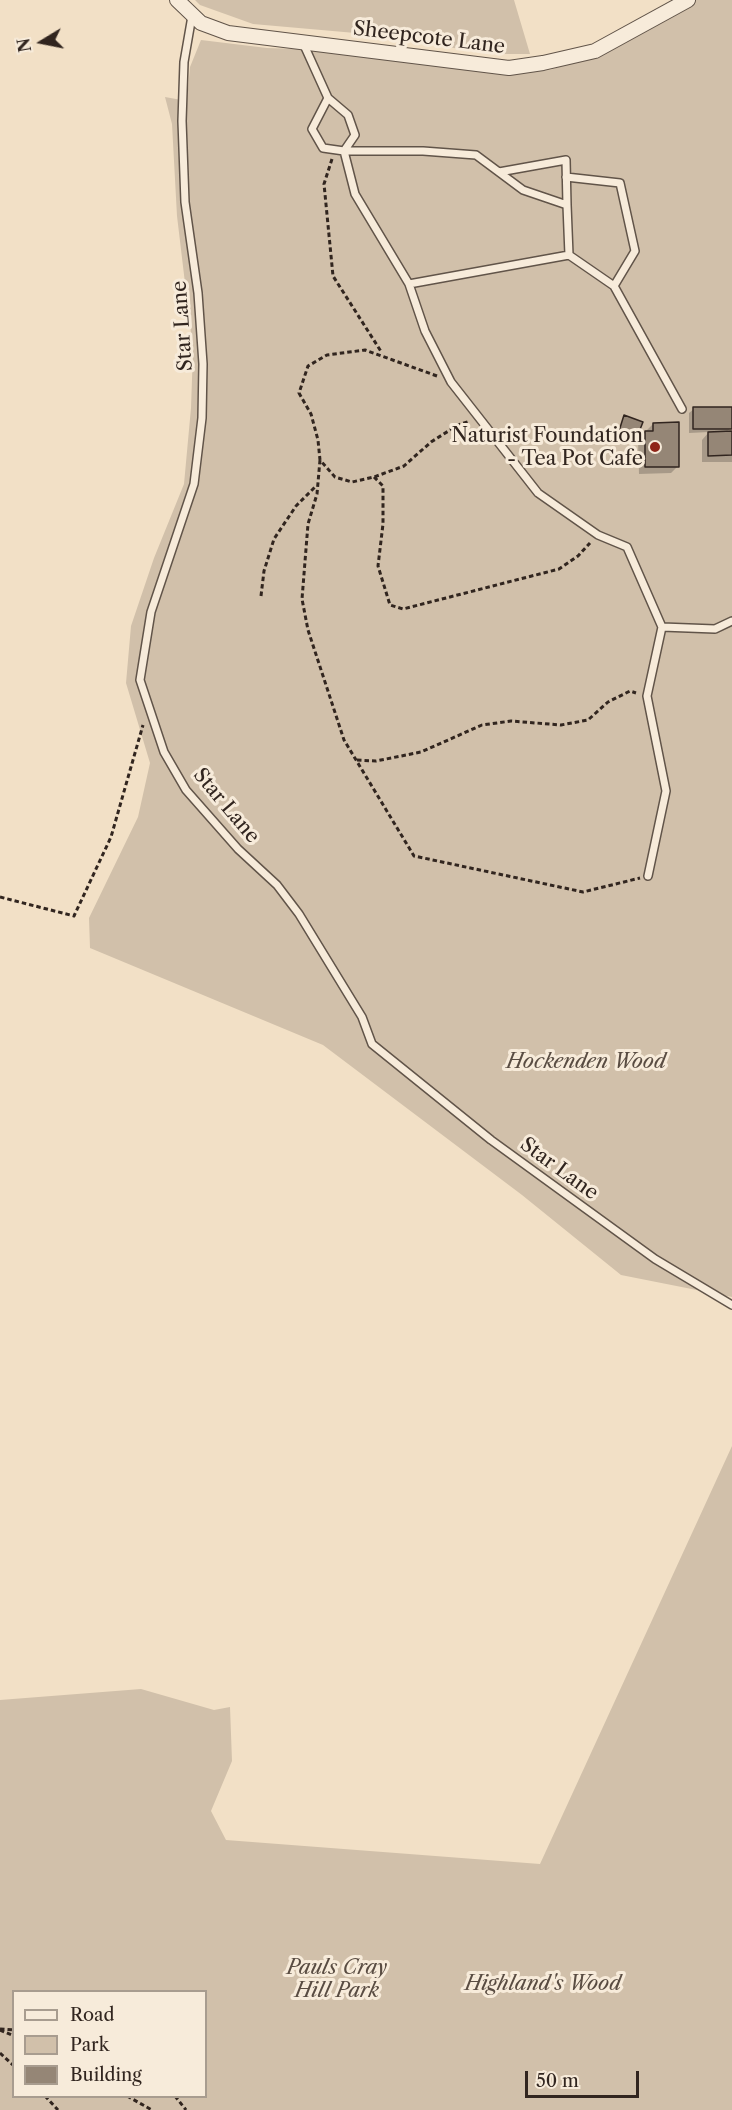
<!DOCTYPE html>
<html>
<head>
<meta charset="utf-8">
<style>
  body { margin:0 }
  #map { position:relative; width:732px; height:2110px; overflow:hidden; background:#f2e0c6; font-family:"Libre Caslon Text",serif }
  canvas { display:block }
  .legend { position:absolute; left:12px; top:1990px; width:195px; height:108px; box-sizing:border-box; background:#f7ebda; border:2px solid #a89c8f; margin:0; padding:8px 10px; list-style:none; font-size:18px; color:#31251f }
  .legend li { display:flex; align-items:center; gap:12px; height:30px }
  .legend b { width:30px; border:2px solid #a89c8f }
  .north { position:absolute; left:12px; top:12px; width:60px; height:60px; -webkit-text-stroke:4px #f7ebda; paint-order:stroke; rotate:260deg; font-size:16px; font-weight:700; line-height:24px; text-align:center; color:#31251f }
  .north::after { content:''; display:block; margin:auto; width:21px; height:27px; background:#31251f; clip-path:polygon(50% 0,100% 100%,50% 72%,0 100%) }
  .scale { position:absolute; left:525px; top:2071px; width:114px; height:27px; box-sizing:border-box; border:3px solid #31251f; border-top:0; padding-left:8px; font-size:18px; line-height:21px; white-space:nowrap; color:#31251f; -webkit-text-stroke:4px #f7ebda; paint-order:stroke }
</style>
</head>
<body>
<div id="map">
<canvas width="732" height="2110"></canvas>
<ul class="legend">
<li><b style="height:8px;background:#f7ebda"></b>Road</li>
<li><b style="height:16px;background:#d1c0aa"></b>Park</li>
<li><b style="height:16px;background:#958676"></b>Building</li>
</ul>
<div class="north">N</div>
<div class="scale">50 m</div>
</div>
<script>
const g = document.querySelector('canvas').getContext('2d');
g.lineJoin = 'round';
function fillPath(path, color) { g.fillStyle = color; g.fill(path, 'evenodd'); }
const toPath = rows => new Path2D(rows.map(r => 'M' + r).join(''));
function trace(path, color, width, dash) { g.strokeStyle = color; g.lineWidth = width; g.lineCap = dash ? 'butt' : 'round'; g.setLineDash(dash || []); g.stroke(path); }
function write(font, color, halo, rows, align = 'center') {
  g.font = font + ' "Libre Caslon Text",serif'; g.lineWidth = 6; g.setLineDash([]); g.textBaseline = 'middle'; g.strokeStyle = halo; g.fillStyle = color; for (const [text, x, y, turn = 0] of rows) {
    g.save(); g.translate(x, y); g.rotate((+turn || 0) * Math.PI / 180); g.textAlign = isNaN(turn) ? turn : align; if (halo) g.strokeText(text, 0, 0); g.fillText(text, 0, 0); g.restore();
  }
}
const green = toPath([
  [195,0,514,0,530,54,489,54,378,35,253,24,200,5],
  [692,0,732,0,732,1297,621,1275,522,1195,323,1045,90,948,89,918,138,817,150,763,126,683,131,626,154,558,184,484,191,408,193,350,177,216,172,124,165,97,187,101,190,67,201,40,267,48,363,51,508,74,550,70,598,54],
  [732,1446,732,2110,0,2110,0,1700,141,1689,214,1710,230,1707,232,1761,211,1811,226,1840,540,1864],
  [14,1992,206,1992,206,2096,14,2096]
]);
const shadow = toPath([
  [694,409,731,428,726,432,732,432,732,462,702,462,702,440,709,432,689,433,689,413],
  [625,417,636,436,632,440,616,435],
  [653,424,678,466,671,473,639,474,638,439]
]);
const building = toPath([
  [693,407,732,407,732,429,693,429,693,407],
  [624,415,643,422,637,437,619,431,624,415],
  [679,422,679,467,645,467,645,431,653,431,653,423,679,422],
  [732,431,732,455,708,456,708,432,732,431]
]);
const path = toPath([
  [332,159,324,184,333,276,382,353],
  [437,376,365,350,327,355,308,366,299,393,311,414,318,440,320,460,335,477,352,482,374,477,404,466,431,442,458,425,470,421],
  [320,460,317,494,308,524,302,599,308,630,344,740,414,856,583,892,640,878],
  [374,477,383,486,383,524,378,566,390,605,403,609,559,569,578,556,590,543],
  [261,596,264,571,274,539,296,506,316,486],
  [357,760,376,761,421,752,482,725,511,721,561,725,588,720,608,702,630,691,636,693],
  [0,897,74,916,111,837,143,725],
  [0,2029,14,2030],
  [0,2030,14,2036],
  [0,2053,14,2066],
  [45,2096,58,2110],
  [127,2096,152,2110],
  [175,2096,186,2110]
]);
const service = toPath([
  [192,16,184,62,182,121,185,202,198,293,203,364,202,418,194,484,151,612,140,680,164,752,186,790,238,849,277,885,299,914,362,1017,372,1044,491,1140,655,1259,732,1305],
  [304,45,328,98,312,129,323,148,344,151,355,194,409,284],
  [328,98,348,115,355,135,344,151,423,151,476,155,523,190,567,205,569,255],
  [499,172,566,160,567,205],
  [566,177,620,183,635,251,614,286],
  [662,627,715,629,732,621],
  [648,876,666,791,647,696,662,627,627,547,598,535,538,493,451,382,425,331,409,284,569,255,614,286,682,409]
]);
const minor = toPath([
  [177,0,201,23,228,33,509,68,543,63,595,51,688,0]
]);
const markers = [
  [655,447,6,"#8f2418"]
];
const streetNames = [
  ["Sheepcote Lane",429,38,7],
  ["Star Lane",183,326,-94],
  ["Star Lane",226,806,50],
  ["Star Lane",559,1169,36]
];
const poiNames = [
  ["Naturist Foundation",643,436],
  ["- Tea Pot Cafe",643,459]
];
const parkNames = [
  ["Hockenden Wood",586,1062],
  ["Pauls Cray",337,1968],
  ["Hill Park",337,1991],
  ["Highland's Wood",543,1984]
];
fillPath(green, '#d1c0aa');
fillPath(shadow, '#0003');
fillPath(building, '#958676');
trace(building, '#31251f', 1.5);
trace(service, '#615449', 10);
trace(minor, '#615449', 16);
trace(path, '#31251f', 3, [4.5, 3]);
trace(service, '#f7ebda', 7);
trace(minor, '#f7ebda', 14);
for (const [x, y, r, color] of markers) { const dot = new Path2D(); dot.arc(x, y, r, 0, 2 * Math.PI); g.fillStyle = color; g.fill(dot); trace(dot, '#f7ebda', 2); }
write('20px', '#31251f', '#f7ebda', streetNames);
write('20px', '#31251f', '#f7ebda', poiNames, 'right');
write('italic 20px', '#594c42', '#f7ebda', parkNames);
</script>
</body>
</html>
